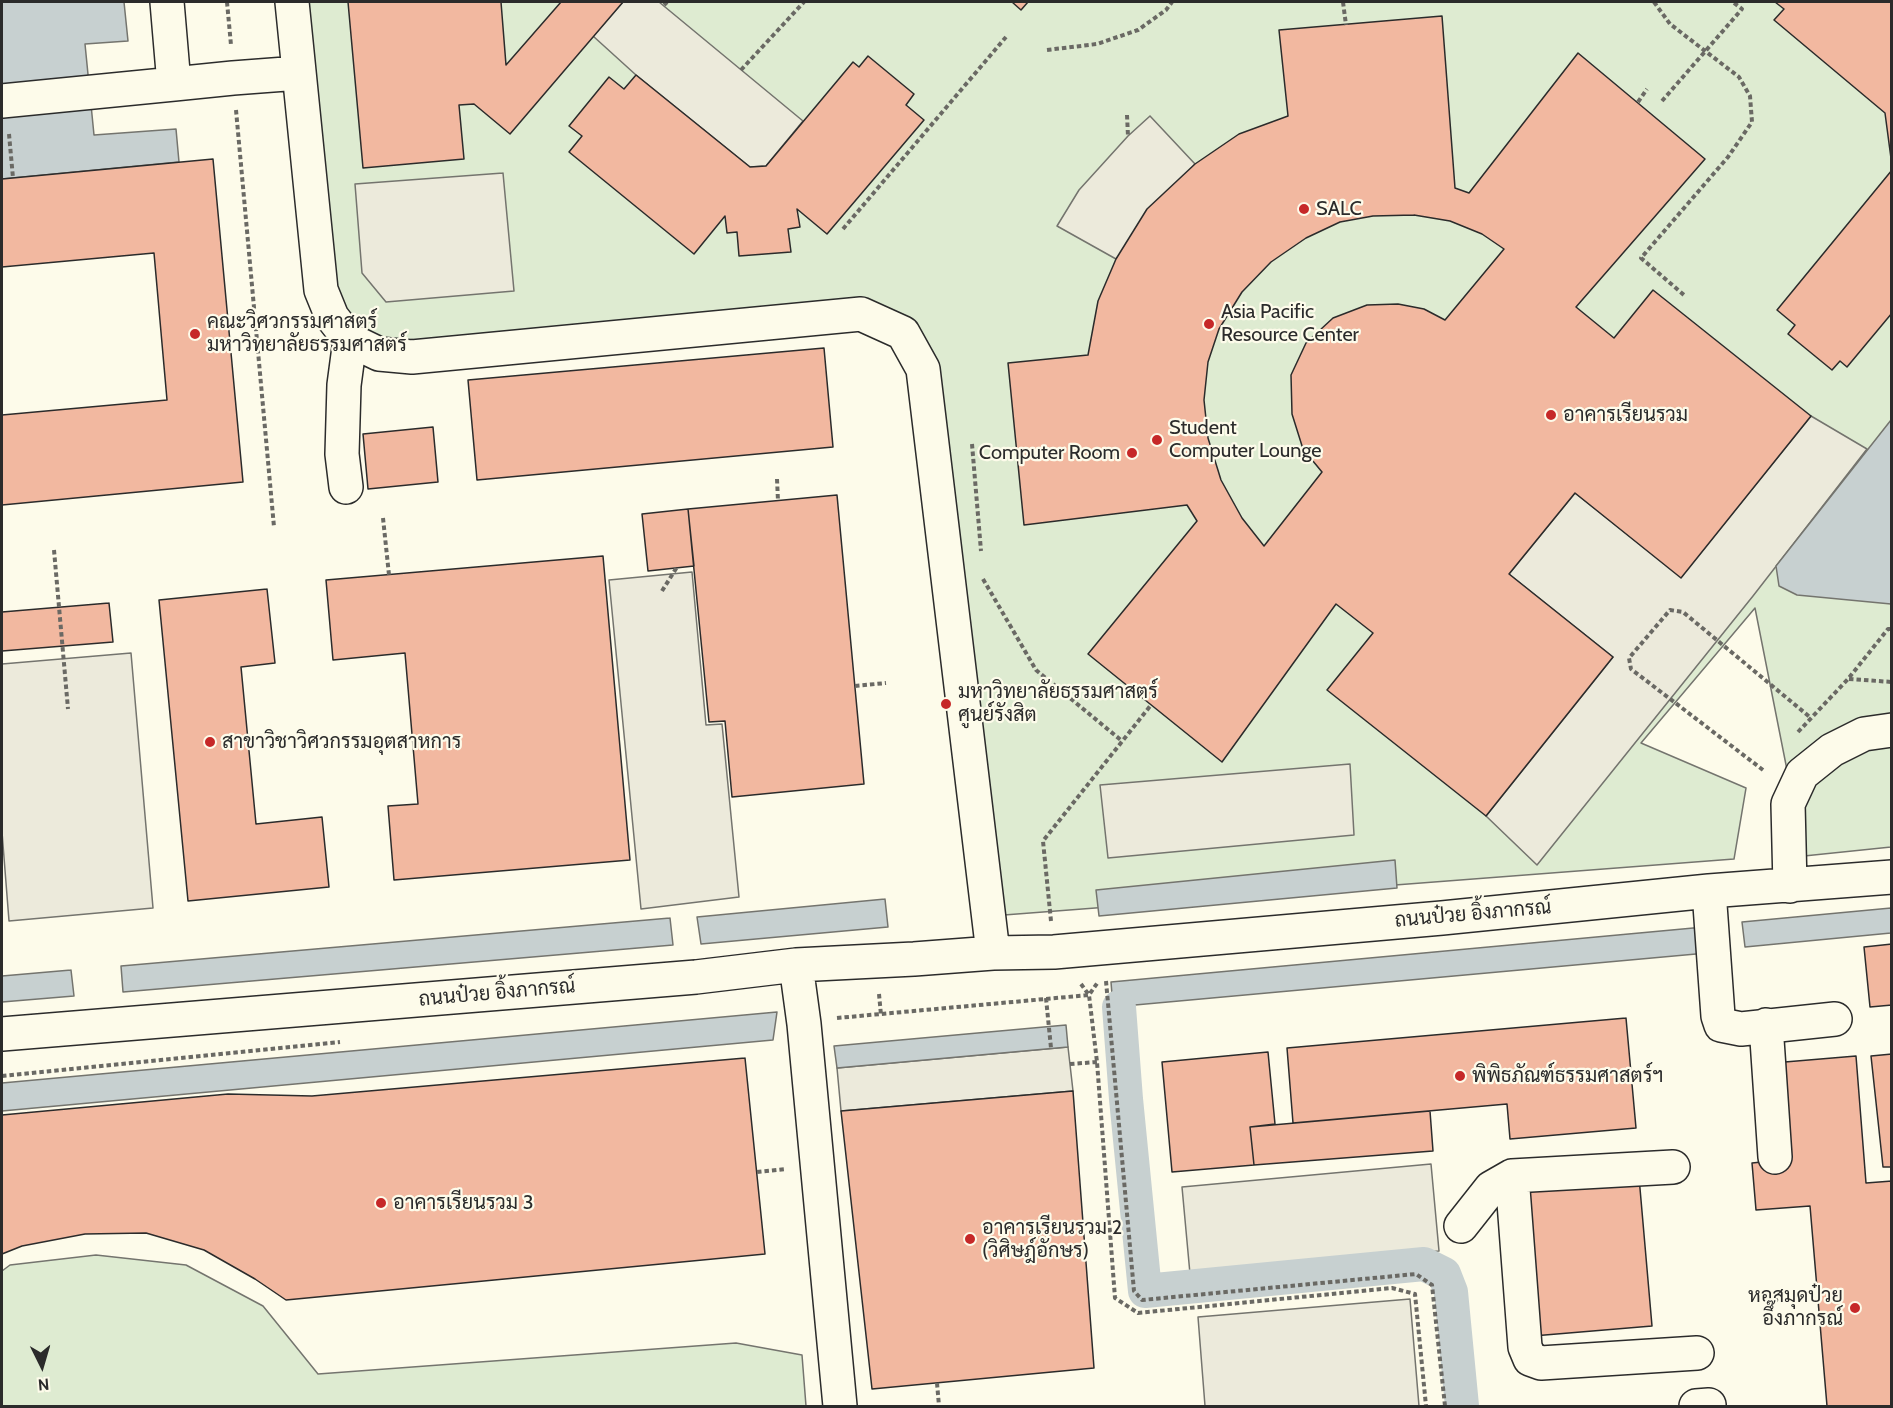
<!DOCTYPE html>
<html>
<head>
<meta charset="utf-8">
<style>
  body { margin:0 }
  #map { position:relative; width:1893px; height:1408px; overflow:hidden; background:#fdfbea; font-family:Cabin,sans-serif }
  canvas { display:block }
  .frame { position:absolute; inset:0; border:3px solid #2b2b2b; pointer-events:none }
  .north { position:absolute; left:12px; top:1336px; width:60px; height:60px; -webkit-text-stroke:4px #fdfbea; paint-order:stroke; rotate:175deg; font-size:16px; font-weight:700; line-height:24px; text-align:center; color:#2b2b2b }
  .north::after { content:''; display:block; margin:auto; width:21px; height:27px; background:#2b2b2b; clip-path:polygon(50% 0,100% 100%,50% 72%,0 100%) }
</style>
</head>
<body>
<div id="map">
<canvas width="1893" height="1408"></canvas>
<div class="frame"></div>
<div class="north">N</div>
</div>
<script>
const g = document.querySelector('canvas').getContext('2d');
g.lineJoin = 'round';
function fillPath(path, color) { g.fillStyle = color; g.fill(path, 'evenodd'); }
const toPath = rows => new Path2D(rows.map(r => 'M' + r).join(''));
function trace(path, color, width, dash) { g.strokeStyle = color; g.lineWidth = width; g.lineCap = dash ? 'butt' : 'round'; g.setLineDash(dash || []); g.stroke(path); }
function write(font, color, halo, rows, align = 'center') {
  g.font = font + ' Cabin,Sarabun,sans-serif'; g.lineWidth = 4.5; g.setLineDash([]); g.textBaseline = 'middle'; g.strokeStyle = halo; g.fillStyle = color; for (const [text, x, y, turn = 0] of rows) {
    g.save(); g.translate(x, y); g.rotate((+turn || 0) * Math.PI / 180); g.textAlign = isNaN(turn) ? turn : align; if (halo) g.strokeText(text, 0, 0); g.fillText(text, 0, 0); g.restore();
  }
}
const green = toPath([
  [294,2,1891,2,1891,847,1804,856,1755,608,1641,743,1746,788,1734,859,1004,915,923,369,861,314,412,357,350,340,321,290,294,2],
  [96,1255,186,1265,263,1306,318,1374,736,1343,802,1355,806,1406,2,1406,2,1271,10,1265,96,1255]
]);
const parking = toPath([
  [623,2,659,2,803,121,766,166,750,167,636,75,593,36,623,2],
  [1150,116,1195,164,1116,259,1057,226,1079,190,1128,136,1150,116],
  [503,173,514,291,386,302,362,273,355,184,503,173],
  [1811,416,1867,449,1753,596,1537,865,1486,816,1613,657,1509,574,1575,493,1681,577,1811,416],
  [692,572,706,725,722,724,739,897,641,909,609,580,692,572],
  [131,653,153,908,9,921,2,832,2,664,131,653],
  [1350,764,1354,835,1108,858,1100,785,1350,764],
  [1068,1047,1073,1091,841,1111,837,1068,1068,1047],
  [1431,1164,1439,1251,1190,1274,1182,1187,1431,1164],
  [1410,1299,1419,1406,1205,1406,1198,1317,1410,1299]
]);
const water = toPath([
  [2,2,124,2,128,41,85,44,94,135,176,129,179,162,2,179,2,2],
  [1891,420,1891,604,1797,595,1779,586,1776,566,1891,420],
  [1395,860,1397,888,1099,916,1096,890,1395,860],
  [885,899,888,927,701,944,697,917,885,899],
  [1891,908,1891,933,1745,947,1742,922,1891,908],
  [670,918,673,945,123,992,121,966,670,918],
  [1704,927,1707,953,1113,1007,1111,982,1704,927],
  [71,970,74,996,2,1002,2,976,71,970],
  [777,1012,773,1040,2,1111,2,1083,777,1012],
  [1066,1025,1068,1047,837,1068,834,1046,1066,1025]
]);
const canal = toPath([
  [1119,1007,1126,1099,1145,1291,1424,1264,1444,1274,1451,1292,1462,1406]
]);
const building = toPath([
  [348,2,501,2,506,65,561,2,623,2,510,134,474,104,459,105,464,159,363,168,348,2],
  [1012,2,1028,2,1021,10,1012,2],
  [1775,2,1892,2,1892,166,1885,113,1774,20,1784,9,1775,2],
  [1442,16,1455,188,1469,193,1578,53,1705,159,1576,307,1614,338,1653,290,1811,416,1681,578,1575,493,1509,574,1613,657,1486,816,1327,690,1373,633,1336,604,1222,762,1088,654,1197,521,1187,505,1024,525,1008,363,1088,355,1098,301,1116,259,1147,209,1195,164,1239,134,1288,116,1279,30,1442,16],
  [1414,215,1450,221,1482,234,1504,249,1445,320,1424,309,1398,304,1367,305,1333,318,1306,343,1291,375,1292,414,1303,449,1322,472,1264,546,1242,518,1221,480,1208,438,1204,400,1208,362,1219,329,1242,292,1271,262,1306,238,1340,222,1373,216,1414,215],
  [868,56,914,94,906,105,924,120,827,234,797,209,800,227,788,229,791,252,739,256,737,232,727,233,725,216,694,254,569,152,582,136,569,126,609,77,624,89,636,75,750,167,766,166,853,62,859,67,868,56],
  [213,159,243,482,2,505,2,415,167,400,154,253,2,267,2,179,213,159],
  [1892,170,1892,313,1847,367,1840,361,1832,370,1788,334,1795,325,1777,310,1892,170],
  [824,348,833,447,477,480,468,380,824,348],
  [433,427,438,482,368,489,363,434,433,427],
  [837,495,864,784,732,797,725,721,709,722,688,509,837,495],
  [688,509,694,566,648,571,642,514,688,509],
  [603,556,630,860,394,880,388,806,418,804,405,653,333,660,326,580,603,556],
  [267,589,275,663,241,667,256,824,322,817,329,887,188,901,159,600,267,589],
  [109,603,113,642,2,651,2,612,109,603],
  [1892,944,1892,1005,1870,1007,1864,947,1892,944],
  [1626,1018,1636,1128,1510,1139,1507,1104,1293,1123,1287,1048,1626,1018],
  [1268,1052,1275,1124,1250,1127,1254,1165,1172,1172,1162,1062,1268,1052],
  [1892,1054,1892,1167,1883,1167,1871,1056,1892,1054],
  [1856,1056,1866,1183,1892,1181,1892,1406,1827,1406,1810,1206,1756,1210,1752,1163,1781,1160,1773,1063,1856,1056],
  [745,1058,765,1254,286,1300,255,1279,204,1250,146,1233,85,1234,22,1246,2,1254,2,1115,228,1094,312,1096,745,1058],
  [1073,1091,1094,1368,872,1389,841,1111,1073,1091],
  [1430,1111,1433,1151,1254,1165,1250,1127,1430,1111],
  [1639,1177,1652,1326,1533,1336,1520,1188,1639,1177]
]);
const path = toPath([
  [227,2,231,45],
  [1343,2,1346,25],
  [1654,2,1670,24,1739,77,1750,96,1752,122,1728,157,1641,258,1684,295],
  [664,5,667,2],
  [1047,50,1097,44,1138,30,1166,10,1172,2],
  [741,70,804,2],
  [1662,101,1742,9,1733,2],
  [1638,102,1647,89],
  [236,110,274,527],
  [1127,115,1128,136],
  [9,134,13,178],
  [843,229,1006,37],
  [972,444,981,551],
  [777,479,778,501],
  [383,518,389,575],
  [54,550,68,709],
  [983,579,1036,670,1122,741],
  [662,591,677,567],
  [1849,679,1892,682],
  [855,686,886,683],
  [1798,732,1848,679,1888,629,1892,629],
  [1763,770,1631,669,1629,658,1670,610,1683,612,1811,718],
  [1051,921,1043,841,1151,705],
  [1106,981,1134,1291,1142,1300,1416,1274,1432,1285,1445,1406],
  [1081,984,1089,995,1097,1062,1115,1298,1138,1313,1392,1288,1415,1294,1426,1406],
  [879,994,881,1015],
  [1046,998,1051,1048],
  [837,1018,1089,995,1098,982],
  [1070,1064,1097,1062],
  [2,1076,340,1042],
  [757,1172,786,1169],
  [937,1383,939,1406]
]);
const minor = toPath([
  [292,2,321,290,332,317,350,340,379,354,412,357,861,314,903,333,923,369,993,953],
  [174,84,233,78,299,73],
  [2,101,174,84,167,2],
  [346,487,342,454,344,385,350,340],
  [1790,886,1788,804,1802,774,1832,750,1864,734,1892,730],
  [1709,891,1718,1016,1721,1025,1741,1029,1835,1019],
  [796,965,804,1024,840,1406],
  [1766,1025,1775,1157],
  [2,1034,696,977,796,965,914,959,993,953,1054,952,1442,918,1709,891,1892,877],
  [1512,1176,1525,1347,1530,1359,1541,1363,1697,1353],
  [1461,1226,1491,1188,1512,1176,1673,1167],
  [1696,1406,1709,1405]
]);
const markers = [
  [1304,209,6,"#c62828"],
  [1209,324,6,"#c62828"],
  [195,334,6,"#c62828"],
  [1551,415,6,"#c62828"],
  [1157,440,6,"#c62828"],
  [1132,453,6,"#c62828"],
  [946,704,6,"#c62828"],
  [210,742,6,"#c62828"],
  [1460,1076,6,"#c62828"],
  [381,1203,6,"#c62828"],
  [970,1239,6,"#c62828"],
  [1855,1308,6,"#c62828"]
];
const poiNames = [
  ["SALC",1316,209],
  ["Asia Pacific",1221,312],
  ["Resource Center",1221,335],
  ["คณะวิศวกรรมศาสตร์",207,322],
  ["มหาวิทยาลัยธรรมศาสตร์",207,345],
  ["อาคารเรียนรวม",1563,415],
  ["Student",1169,428],
  ["Computer Lounge",1169,451],
  ["Computer Room",1120,453,"right"],
  ["มหาวิทยาลัยธรรมศาสตร์",958,692],
  ["ศูนย์รังสิต",958,715],
  ["สาขาวิชาวิศวกรรมอุตสาหการ",222,742],
  ["พิพิธภัณฑ์ธรรมศาสตร์ฯ",1472,1076],
  ["อาคารเรียนรวม 3",393,1203],
  ["อาคารเรียนรวม 2",982,1228],
  ["(วิศิษฎ์อักษร)",982,1251],
  ["หอสมุดป๋วย",1843,1296,"right"],
  ["อึ๊งภากรณ์",1843,1319,"right"]
];
const streetNames = [
  ["ถนนป๋วย อิ้งภากรณ์",1473,914,-5],
  ["ถนนป๋วย อิ้งภากรณ์",497,993,-5]
];
fillPath(green, '#deebd1');
trace(green, '#74746e', 1.5);
fillPath(parking, '#eceadb');
trace(parking, '#74746e', 1.5);
fillPath(water, '#c7d0d0');
trace(water, '#74746e', 1.5);
trace(canal, '#c7d0d0', 34);
fillPath(building, '#f2b8a0');
trace(building, '#2b2b2b', 1.5);
trace(minor, '#2b2b2b', 36);
trace(path, '#6a6964', 4, [4.5, 3]);
trace(minor, '#fdfbea', 33);
for (const [x, y, r, color] of markers) { const dot = new Path2D(); dot.arc(x, y, r, 0, 2 * Math.PI); g.fillStyle = color; g.fill(dot); trace(dot, '#fdfbea', 2); }
write('20px', '#2b2b2b', '#fdfbea', poiNames, 'left');
write('20px', '#2b2b2b', '#fdfbea', streetNames);
</script>
</body>
</html>
